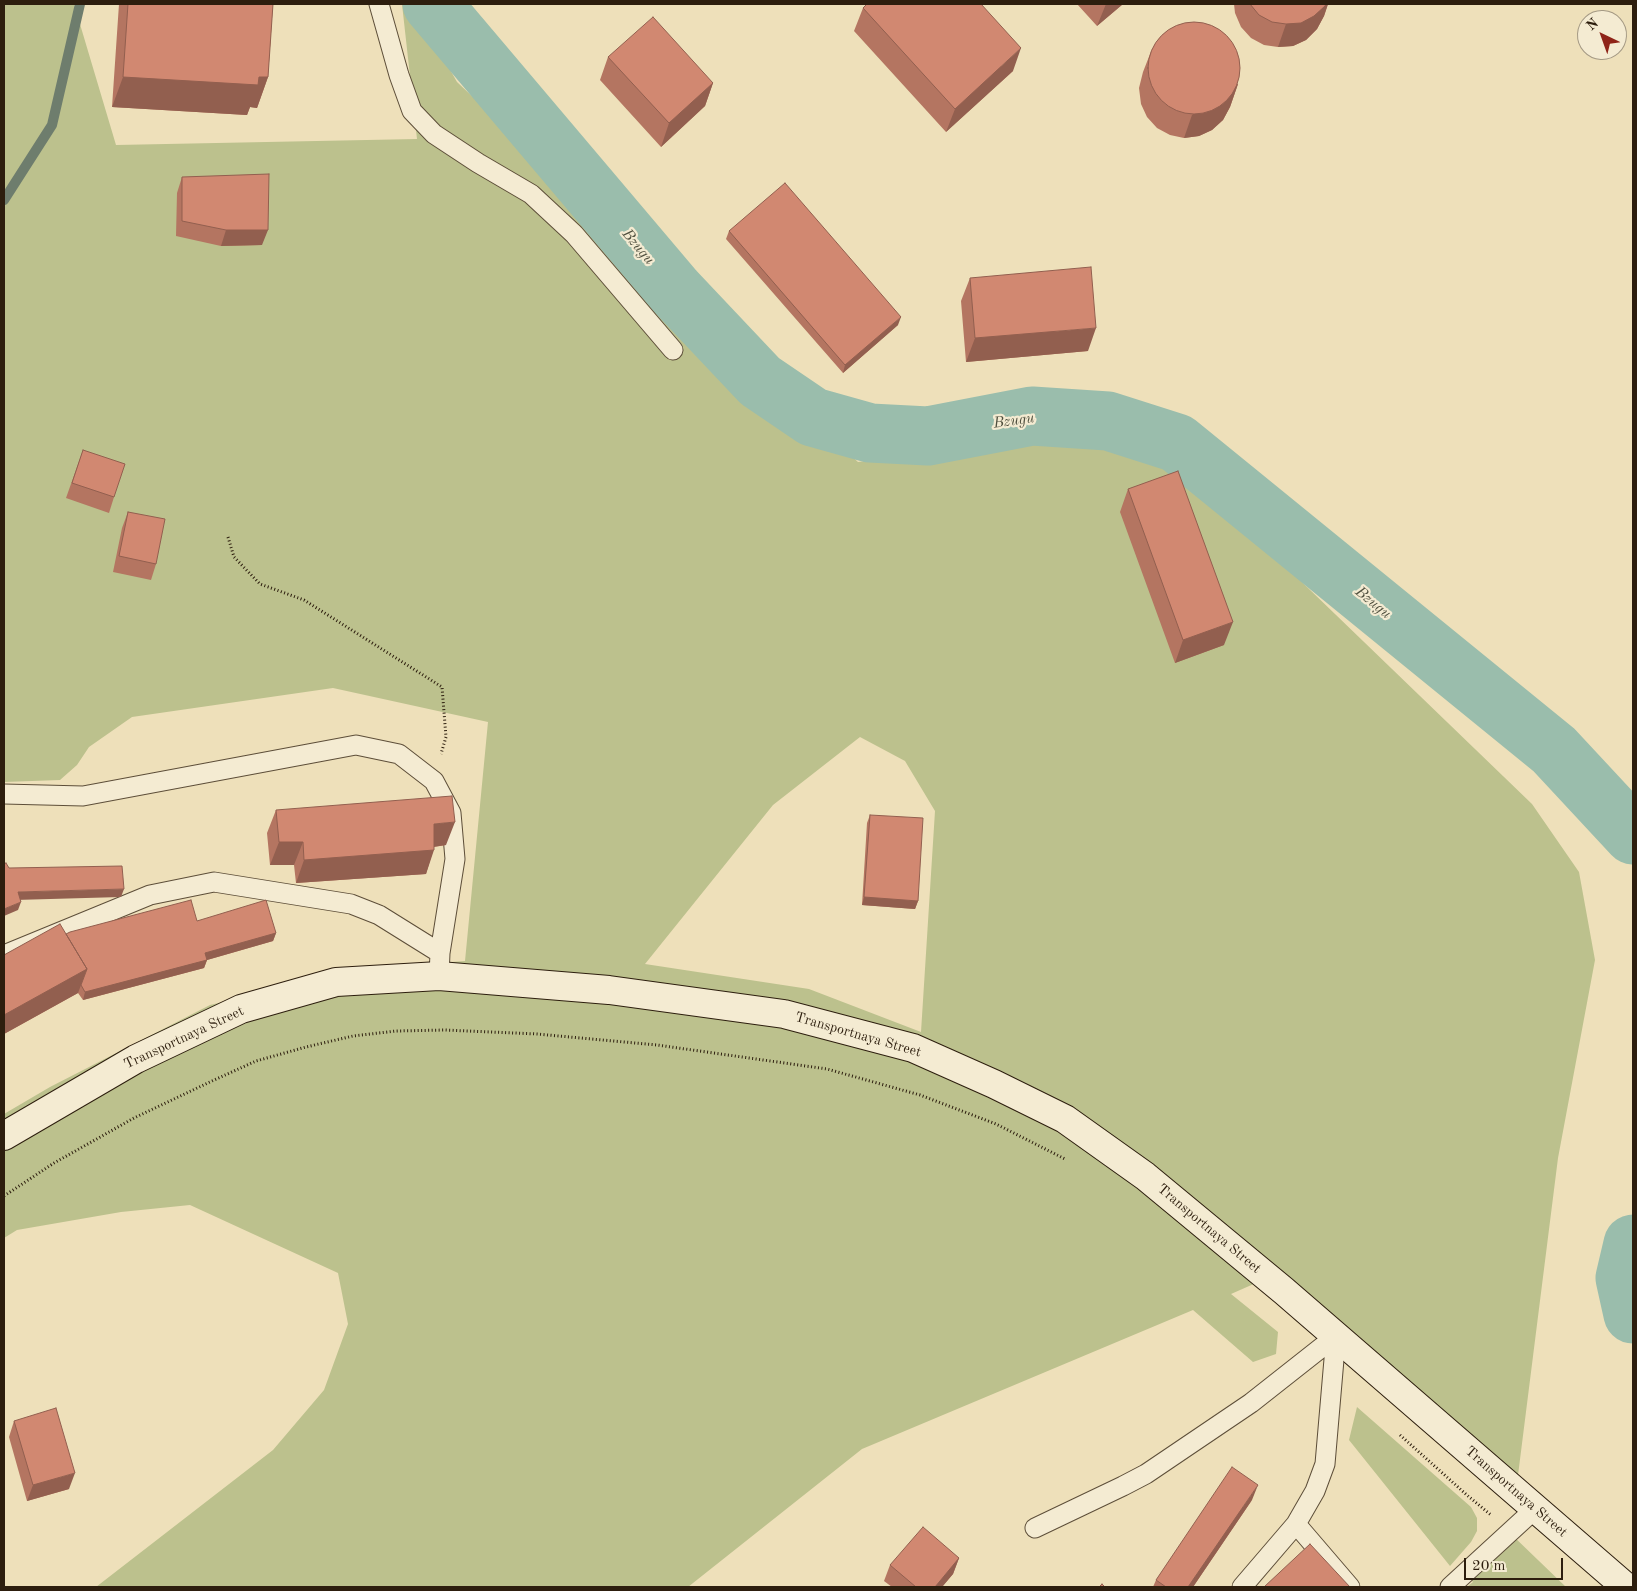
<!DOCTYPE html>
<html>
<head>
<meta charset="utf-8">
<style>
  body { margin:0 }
  #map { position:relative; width:1637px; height:1591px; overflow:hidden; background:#eee0ba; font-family:"Old Standard TT",serif }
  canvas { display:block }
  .frame { position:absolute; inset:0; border:5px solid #2d1e0e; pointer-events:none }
  .north { position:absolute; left:1577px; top:10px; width:50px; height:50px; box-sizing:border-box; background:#f4ebd2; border:1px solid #a49984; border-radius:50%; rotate:318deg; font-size:14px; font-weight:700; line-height:20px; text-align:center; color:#2d1e0e }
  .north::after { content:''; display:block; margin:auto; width:18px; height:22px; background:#8f2418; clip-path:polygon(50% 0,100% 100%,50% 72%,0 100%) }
  .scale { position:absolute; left:1464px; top:1558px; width:99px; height:22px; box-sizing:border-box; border:2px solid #2d1e0e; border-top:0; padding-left:6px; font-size:15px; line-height:18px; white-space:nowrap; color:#2d1e0e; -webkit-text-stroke:4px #f4ebd2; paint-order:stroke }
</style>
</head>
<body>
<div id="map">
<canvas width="1637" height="1591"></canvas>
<div class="frame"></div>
<div class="north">N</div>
<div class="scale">20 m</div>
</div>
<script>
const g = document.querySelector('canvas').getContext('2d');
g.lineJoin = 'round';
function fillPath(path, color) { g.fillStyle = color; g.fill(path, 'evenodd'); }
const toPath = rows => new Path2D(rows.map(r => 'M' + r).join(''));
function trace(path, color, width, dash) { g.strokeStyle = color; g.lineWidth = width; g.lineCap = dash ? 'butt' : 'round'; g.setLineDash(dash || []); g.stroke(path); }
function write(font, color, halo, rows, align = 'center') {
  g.font = font + ' "Old Standard TT",serif'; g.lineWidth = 4.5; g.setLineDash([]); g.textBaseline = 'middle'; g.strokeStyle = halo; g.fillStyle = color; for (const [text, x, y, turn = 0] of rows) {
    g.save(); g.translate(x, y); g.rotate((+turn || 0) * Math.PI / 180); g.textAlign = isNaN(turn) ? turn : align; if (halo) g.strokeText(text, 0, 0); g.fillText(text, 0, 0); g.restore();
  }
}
const green = toPath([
  [4,4,74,4,116,145,417,139,402,4,413,4,457,82,858,462,1138,424,1532,804,1579,872,1595,960,1558,1158,1516,1491,1265,1279,1231,1294,1278,1332,1276,1354,1253,1362,1193,1310,862,1449,688,1587,96,1587,273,1450,324,1390,348,1324,338,1273,190,1205,121,1212,17,1230,4,1238,4,1114,50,1087,210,1005,368,968,465,961,488,722,333,688,132,717,89,747,77,765,60,780,4,782],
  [860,737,905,761,935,811,921,1032,809,989,645,964,773,805],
  [1357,1407,1471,1507,1477,1518,1477,1531,1471,1542,1450,1566,1349,1440],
  [1511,1534,1566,1587,1467,1587,1473,1582,1464,1571]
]);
const stream = toPath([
  [4,200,52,125,80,4]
]);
const river = toPath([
  [432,4,675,291,760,381,813,417,870,433,928,436,1032,416,1108,421,1177,443,1554,750,1633,835],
  [1633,1244,1625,1278,1633,1314]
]);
const path = toPath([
  [228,537,234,557,260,584,304,600,442,687,446,737,441,754],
  [4,1196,54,1163,134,1118,212,1081,256,1061,306,1047,353,1036,396,1031,445,1030,537,1034,657,1045,827,1069,920,1095,996,1124,1065,1159],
  [1400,1435,1468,1496,1491,1515]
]);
const service = toPath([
  [379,4,399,75,412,111,434,134,478,163,531,194,574,234,673,350],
  [4,794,83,796,356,745,399,754,434,781,451,813,455,859,440,953,439,976],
  [4,955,150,895,214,882,351,904,379,915,440,953],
  [1296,1524,1350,1587],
  [1035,1528,1123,1486,1146,1474,1251,1403,1336,1336],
  [1242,1587,1296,1524,1315,1491,1325,1464,1336,1336],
  [1450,1587,1535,1509]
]);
const secondary = toPath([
  [4,1136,136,1059,241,1009,336,982,439,976,609,990,784,1014,913,1048,994,1084,1065,1119,1145,1176,1284,1291,1626,1587]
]);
const wall = toPath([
  [119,4,273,4,268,77,257,108,250,107,247,115,112,107],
  [1077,4,1123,4,1097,26],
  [1234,4,1328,4,1324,16,1317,29,1306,40,1293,46,1278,47,1264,45,1251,38,1241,27,1235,13],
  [863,8,1013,71,946,132,854,31],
  [1152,49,1238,84,1230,107,1223,120,1212,130,1199,136,1184,138,1170,135,1157,128,1147,117,1141,104,1139,88,1143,72],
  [608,57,713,83,705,106,661,147,600,80],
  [182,177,262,245,221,246,176,236,177,193],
  [729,231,898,325,843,373,726,239],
  [970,278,1088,351,966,362,961,301],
  [83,450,114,497,109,513,66,498],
  [1128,489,1224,645,1175,663,1120,512],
  [128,512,156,564,151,580,113,572,122,528],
  [276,810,446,845,434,847,426,874,296,883,294,865,270,865,267,833],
  [870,815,918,901,915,909,862,905,867,823],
  [197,921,276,933,273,941,207,960,204,968,83,1000,78,993,4,1034,4,955,66,934],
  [14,1421,69,1489,27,1501,9,1437],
  [1252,1500,1193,1587,1153,1587,1156,1580],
  [959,1558,953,1574,942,1587,892,1587,884,1581,890,1565]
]);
const shadedWall = toPath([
  [1106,4,1123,4,1097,26],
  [1326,4,1328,4,1324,16,1317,29,1306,40,1293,46,1278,47,1286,24],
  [1021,48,1013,71,946,132,955,109],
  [123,77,268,77,257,108,250,107,247,115,112,107],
  [713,83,705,106,661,147,669,123],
  [1238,84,1230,107,1223,120,1212,130,1199,136,1184,138,1192,115],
  [226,230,268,230,262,245,221,246],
  [901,317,898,325,843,373,845,365],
  [1096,328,1088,351,966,362,975,338],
  [1233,622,1224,645,1175,663,1183,640],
  [455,822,446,845,425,848,434,824],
  [279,842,303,842,294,865,270,865],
  [434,850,426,874,296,883,304,860],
  [124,889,121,897,15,900,18,892],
  [864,897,918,901,915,909,862,905],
  [21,902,18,910,4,916,4,909],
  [276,933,273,941,207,960,204,968,83,1000,85,992,205,953],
  [87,969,78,993,4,1034,4,1015],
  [75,1473,69,1489,27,1501,33,1485],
  [1258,1485,1252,1500,1193,1587,1188,1587],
  [959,1558,953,1574,942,1587,935,1587]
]);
const building = toPath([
  [128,4,273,4,268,77,259,77,258,85,123,77,128,4],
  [867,4,981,4,1021,48,955,109,863,8,867,4],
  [1250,4,1326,4,1325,6,1314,16,1301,23,1286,24,1272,22,1259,15,1250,4],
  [653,17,713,83,669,123,608,57,653,17],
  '1148 68a46 46 0 1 1 92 0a46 46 0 1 1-92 0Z',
  [269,174,268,230,226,230,182,221,182,177,269,174],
  [785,183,901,317,845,365,729,231,785,183],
  [1091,267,1096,328,975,338,970,278,1091,267],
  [83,450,125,464,114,497,72,483,83,450],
  [1178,471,1233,622,1183,640,1128,489,1178,471],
  [128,512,165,519,156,564,119,556,128,512],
  [452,796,455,822,434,824,434,850,304,860,303,842,279,842,276,810,452,796],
  [870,815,923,818,918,901,864,897,870,815],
  [6,863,9,868,122,866,124,889,18,892,21,902,4,909,4,864,6,863],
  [191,900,197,921,266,900,276,933,205,953,207,960,85,992,81,985,87,969,66,934,70,932,191,900],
  [60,924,87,969,4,1015,4,955,60,924],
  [56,1408,75,1473,33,1485,14,1421,56,1408],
  [1232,1467,1258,1485,1188,1587,1166,1587,1156,1580,1232,1467],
  [923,1527,959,1558,935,1587,916,1587,890,1565,923,1527],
  [1310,1544,1350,1587,1264,1587,1310,1544],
  [1102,1584,1105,1587,1099,1587,1102,1584]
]);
const streetNames = [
  ["Transportnaya Street",858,1035,16],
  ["Transportnaya Street",184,1038,-25],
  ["Transportnaya Street",1209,1229,40],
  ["Transportnaya Street",1516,1492,41]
];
const waterNames = [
  ["Bzugu",638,247,50],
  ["Bzugu",1014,421,-8],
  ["Bzugu",1373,603,39]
];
fillPath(green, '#bcc18d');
trace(stream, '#6e7d6d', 10);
trace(river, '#9abdac', 59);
trace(service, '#5d4e39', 21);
trace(secondary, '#2d1e0e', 30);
trace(path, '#2d1e0e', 3, [1, 2.5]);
trace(service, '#f4ebd2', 19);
trace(secondary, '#f4ebd2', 28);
fillPath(wall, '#b47561');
fillPath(shadedWall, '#925f4f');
fillPath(building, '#d18871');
trace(building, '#925f4f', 1);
write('14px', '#2d1e0e', '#f4ebd2', streetNames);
write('italic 15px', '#4e4e3d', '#f4ebd2', waterNames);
</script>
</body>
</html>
